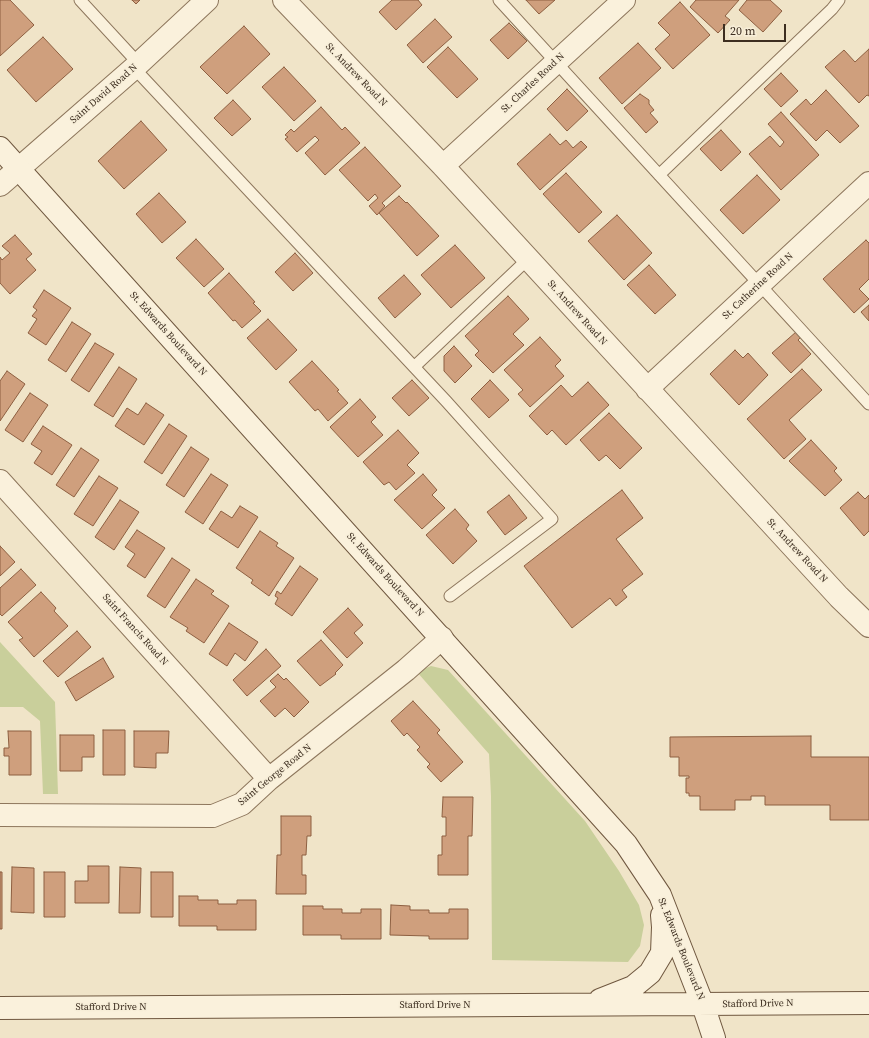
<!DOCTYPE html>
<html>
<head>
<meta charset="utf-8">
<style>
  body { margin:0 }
  #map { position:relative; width:869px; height:1038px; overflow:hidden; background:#f0e4c8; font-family:"Source Serif 4",serif }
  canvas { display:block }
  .scale { position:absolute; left:723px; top:24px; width:63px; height:18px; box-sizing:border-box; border:2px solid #3d2e20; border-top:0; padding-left:5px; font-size:12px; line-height:14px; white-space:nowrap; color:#3d2e20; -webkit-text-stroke:3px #f7eed8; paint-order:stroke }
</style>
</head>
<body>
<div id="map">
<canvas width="869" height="1038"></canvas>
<div class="scale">20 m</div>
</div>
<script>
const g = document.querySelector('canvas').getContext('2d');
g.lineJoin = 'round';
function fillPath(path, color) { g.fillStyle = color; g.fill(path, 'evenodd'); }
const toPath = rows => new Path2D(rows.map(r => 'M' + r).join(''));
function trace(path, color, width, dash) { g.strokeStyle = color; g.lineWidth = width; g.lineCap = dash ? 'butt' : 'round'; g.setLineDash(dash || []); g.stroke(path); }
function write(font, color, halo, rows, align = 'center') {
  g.font = font + ' "Source Serif 4",serif'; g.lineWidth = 3; g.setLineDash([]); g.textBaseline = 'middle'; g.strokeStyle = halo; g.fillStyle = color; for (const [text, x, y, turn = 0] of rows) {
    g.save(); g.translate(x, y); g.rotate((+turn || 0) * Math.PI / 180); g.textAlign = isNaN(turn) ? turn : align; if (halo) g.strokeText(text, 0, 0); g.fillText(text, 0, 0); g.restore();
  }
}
const green = toPath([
  [0,642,55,702,58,794,43,794,40,721,23,707,0,707],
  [431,666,448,670,585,821,619,871,639,905,644,925,640,946,628,962,492,960,491,796,489,754,417,672]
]);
const building = toPath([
  [0,0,10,0,34,25,0,56,0,0],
  [132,0,140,0,136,4,132,0],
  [392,0,418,0,422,5,396,30,379,12,392,0],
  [526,0,555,0,539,14,526,0],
  [696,0,739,0,725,16,730,20,718,33,690,7,696,0],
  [747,0,770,0,782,11,763,32,739,10,747,0],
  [680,2,710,35,673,69,655,49,670,35,658,23,680,2],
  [435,19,452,37,423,63,407,45,435,19],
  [509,23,527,41,508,59,490,40,509,23],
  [244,26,270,54,227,94,200,67,244,26],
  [43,37,73,69,36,102,7,70,43,37],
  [638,43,661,68,622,104,599,78,638,43],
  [448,47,478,79,457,98,427,67,448,47],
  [869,49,869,96,867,95,859,103,825,67,844,50,855,62,869,49],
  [284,67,316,101,294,121,262,87,284,67],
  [781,73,798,91,781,107,764,89,781,73],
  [567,89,588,111,567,131,547,109,567,89],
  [826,90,859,126,840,143,827,130,816,141,790,114,806,99,811,105,826,90],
  [640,94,649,100,649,104,654,110,650,113,658,122,646,133,624,108,640,94],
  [233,100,251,119,232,136,214,118,233,100],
  [321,107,342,130,345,127,360,143,325,175,305,153,319,140,315,136,297,152,285,139,288,137,285,135,291,129,294,132,321,107],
  [781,112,819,155,781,190,749,154,770,136,780,147,784,142,768,124,781,112],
  [141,121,167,150,124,189,98,161,141,121],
  [721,130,741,152,721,171,700,149,721,130],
  [550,134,560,145,566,140,573,148,581,141,587,147,540,190,517,164,550,134],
  [365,147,401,186,382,203,385,206,377,215,369,206,378,198,375,194,368,201,339,170,365,147],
  [566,173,602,212,579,233,543,194,566,173],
  [757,175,780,200,743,234,720,210,757,175],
  [159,193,186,222,162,243,136,214,159,193],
  [399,196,406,203,407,202,439,236,417,256,379,213,399,196],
  [617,215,652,253,624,280,588,241,617,215],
  [15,235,32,254,26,259,36,270,10,294,0,283,0,257,2,260,10,253,2,246,15,235],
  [196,239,224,269,204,287,176,258,196,239],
  [866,240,869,243,869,279,859,289,869,299,854,313,823,279,866,240],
  [455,245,485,278,451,308,421,275,455,245],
  [295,253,313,273,293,291,275,272,295,253],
  [649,265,676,295,655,314,627,285,649,265],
  [229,273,255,302,253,303,261,311,242,328,235,320,233,321,208,293,229,273],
  [404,275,421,294,395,318,378,298,404,275],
  [44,290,71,308,46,345,28,333,37,319,32,316,37,310,33,307,44,290],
  [508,296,529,319,513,334,524,345,493,373,475,355,479,351,465,336,508,296],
  [869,305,869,321,861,312,869,305],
  [268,319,297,350,276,370,247,338,268,319],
  [72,322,91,334,66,372,48,360,72,322],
  [796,332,801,337,798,340,811,354,791,373,772,353,796,332],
  [540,337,561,360,555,366,564,376,530,407,518,394,523,390,504,370,540,337],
  [95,343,114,354,89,392,71,380,95,343],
  [454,346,472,366,455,383,444,371,444,356,454,346],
  [735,350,743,358,748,353,768,375,739,405,710,374,735,350],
  [312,361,339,390,337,391,348,403,328,421,318,409,315,411,289,382,312,361],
  [119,367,137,379,113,417,94,405,119,367],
  [802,369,822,390,789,420,806,439,784,459,747,419,802,369],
  [7,371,25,384,0,421,0,381,7,371],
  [412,380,429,398,409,416,392,398,412,380],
  [490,380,509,400,489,418,471,399,490,380],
  [588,382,609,405,566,445,552,430,547,435,529,416,561,385,572,397,588,382],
  [30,393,48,405,23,442,5,430,30,393],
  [360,399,376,417,371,422,383,435,358,457,330,427,360,399],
  [146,403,164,415,144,445,115,426,127,408,138,415,146,403],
  [609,413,642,448,620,469,606,455,599,461,580,440,609,413],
  [169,424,187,436,162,474,144,462,169,424],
  [43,426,72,445,52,475,34,463,42,451,31,444,43,426],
  [398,430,419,453,407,465,415,473,396,490,389,482,384,485,363,462,398,430],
  [811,440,837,468,834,471,842,480,825,496,789,461,811,440],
  [191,447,209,459,184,497,166,485,191,447],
  [81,448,99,460,74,497,56,485,81,448],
  [211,474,228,485,203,524,185,512,211,474],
  [423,474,437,490,432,495,445,508,422,529,394,500,423,474],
  [99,476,118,488,93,526,74,514,99,476],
  [622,490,643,518,616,539,643,574,622,590,627,597,616,606,610,598,572,628,524,566,622,490],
  [858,492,865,499,869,495,869,531,864,536,840,508,858,492],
  [509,495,527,518,505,535,487,512,509,495],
  [120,500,139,512,114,550,95,537,120,500],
  [240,506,258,517,238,548,209,529,221,511,232,518,240,506],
  [455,509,469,525,466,529,477,541,453,564,426,535,455,509],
  [137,530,165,548,145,578,127,566,135,554,125,547,137,530],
  [260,531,278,543,276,546,294,558,269,596,251,583,253,580,236,568,260,531],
  [0,546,15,562,0,576,0,546],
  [172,558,190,570,165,608,147,596,172,558],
  [300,566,318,579,292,616,275,604,278,598,275,596,277,591,281,594,300,566],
  [21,569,36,585,2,616,0,614,0,588,21,569],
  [196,579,214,591,211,594,229,606,204,643,186,631,188,628,170,617,196,579],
  [41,592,56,608,54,611,68,626,34,657,19,640,23,638,8,622,41,592],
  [348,608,363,625,354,633,363,643,347,658,323,632,348,608],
  [229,623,258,642,245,661,235,653,227,666,209,654,229,623],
  [77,631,91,647,58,677,43,661,77,631],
  [321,640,343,665,335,673,336,674,320,686,297,661,321,640],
  [266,649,281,666,247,696,233,680,266,649],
  [103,658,114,677,76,701,65,682,103,658],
  [278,674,284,680,286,678,309,702,294,717,285,708,275,717,260,701,276,687,270,681,278,674],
  [413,701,440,730,437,733,463,762,441,782,427,767,430,764,417,750,420,747,407,733,404,736,391,721,413,701],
  [103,730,125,730,125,775,103,775,103,730],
  [8,731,31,731,31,775,9,775,9,756,4,756,4,748,9,748,8,731],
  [134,731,169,731,168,753,156,753,156,768,134,767,134,731],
  [60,735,94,735,94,757,82,757,82,771,60,771,60,735],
  [811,736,811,757,869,757,869,820,830,820,830,805,765,805,765,796,751,796,751,800,735,800,735,810,700,810,700,796,689,796,689,793,686,793,686,778,689,778,689,776,679,776,679,757,670,757,670,737,811,736],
  [443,797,473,797,472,836,468,836,468,875,438,875,438,855,442,855,442,836,446,836,446,817,442,817,443,797],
  [281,816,311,816,311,836,307,836,306,855,302,855,302,875,306,875,306,894,276,894,277,855,281,855,281,816],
  [88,866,109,866,109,903,75,903,75,881,88,881,88,866],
  [12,867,34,868,34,913,11,912,12,867],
  [120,867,141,868,140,913,119,913,120,867],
  [0,872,2,872,2,929,0,929,0,872],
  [44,872,65,872,65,917,44,917,44,872],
  [151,872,173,872,173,917,151,917,151,872],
  [179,896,198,896,198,900,218,900,218,904,237,904,237,900,256,900,256,930,217,930,217,926,179,926,179,896],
  [391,905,410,906,410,910,429,910,429,913,449,913,449,909,468,909,468,939,429,939,429,936,390,935,391,905],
  [303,906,323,906,323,909,342,909,342,913,361,913,361,909,381,909,381,939,341,939,341,935,303,935,303,906]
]);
const lane = toPath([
  [80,0,139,64],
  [499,0,869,404],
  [134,68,446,401,552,519,450,596],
  [659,175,832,9,839,0],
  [414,367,528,259]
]);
const street = toPath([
  [284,0,443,166,839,597,869,626],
  [443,166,624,0],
  [0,185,134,68,207,0],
  [647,389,869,183],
  [0,481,269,779],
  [0,815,213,816,242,804,269,779,406,670,442,638]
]);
const secondary = toPath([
  [0,148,626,844,660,895,703,1005,714,1038],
  [600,1000,633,987,650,973,662,953,663,927,662,915],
  [0,1008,869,1003]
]);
const streetNames = [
  ["St. Andrew Road N",356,75,46],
  ["St. Charles Road N",533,83,-43],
  ["Saint David Road N",104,94,-41],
  ["St. Catherine Road N",758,286,-43],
  ["St. Andrew Road N",577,313,48],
  ["St. Edwards Boulevard N",168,334,48],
  ["St. Andrew Road N",797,551,47],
  ["St. Edwards Boulevard N",385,575,48],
  ["Saint Francis Road N",135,630,48],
  ["Saint George Road N",275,775,-39],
  ["St. Edwards Boulevard N",681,949,68],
  ["Stafford Drive N",758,1004,-1],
  ["Stafford Drive N",435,1005],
  ["Stafford Drive N",111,1007]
];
fillPath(green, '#c9cf9b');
fillPath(building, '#cf9f7d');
trace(building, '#8d5f41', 1);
trace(lane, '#8d765c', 13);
trace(street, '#8d765c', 24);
trace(secondary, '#6f573f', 24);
trace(lane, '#faf1dc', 11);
trace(street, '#faf1dc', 22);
trace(secondary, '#faf1dc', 22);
write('10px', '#3d2e20', '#f7eed8', streetNames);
</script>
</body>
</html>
